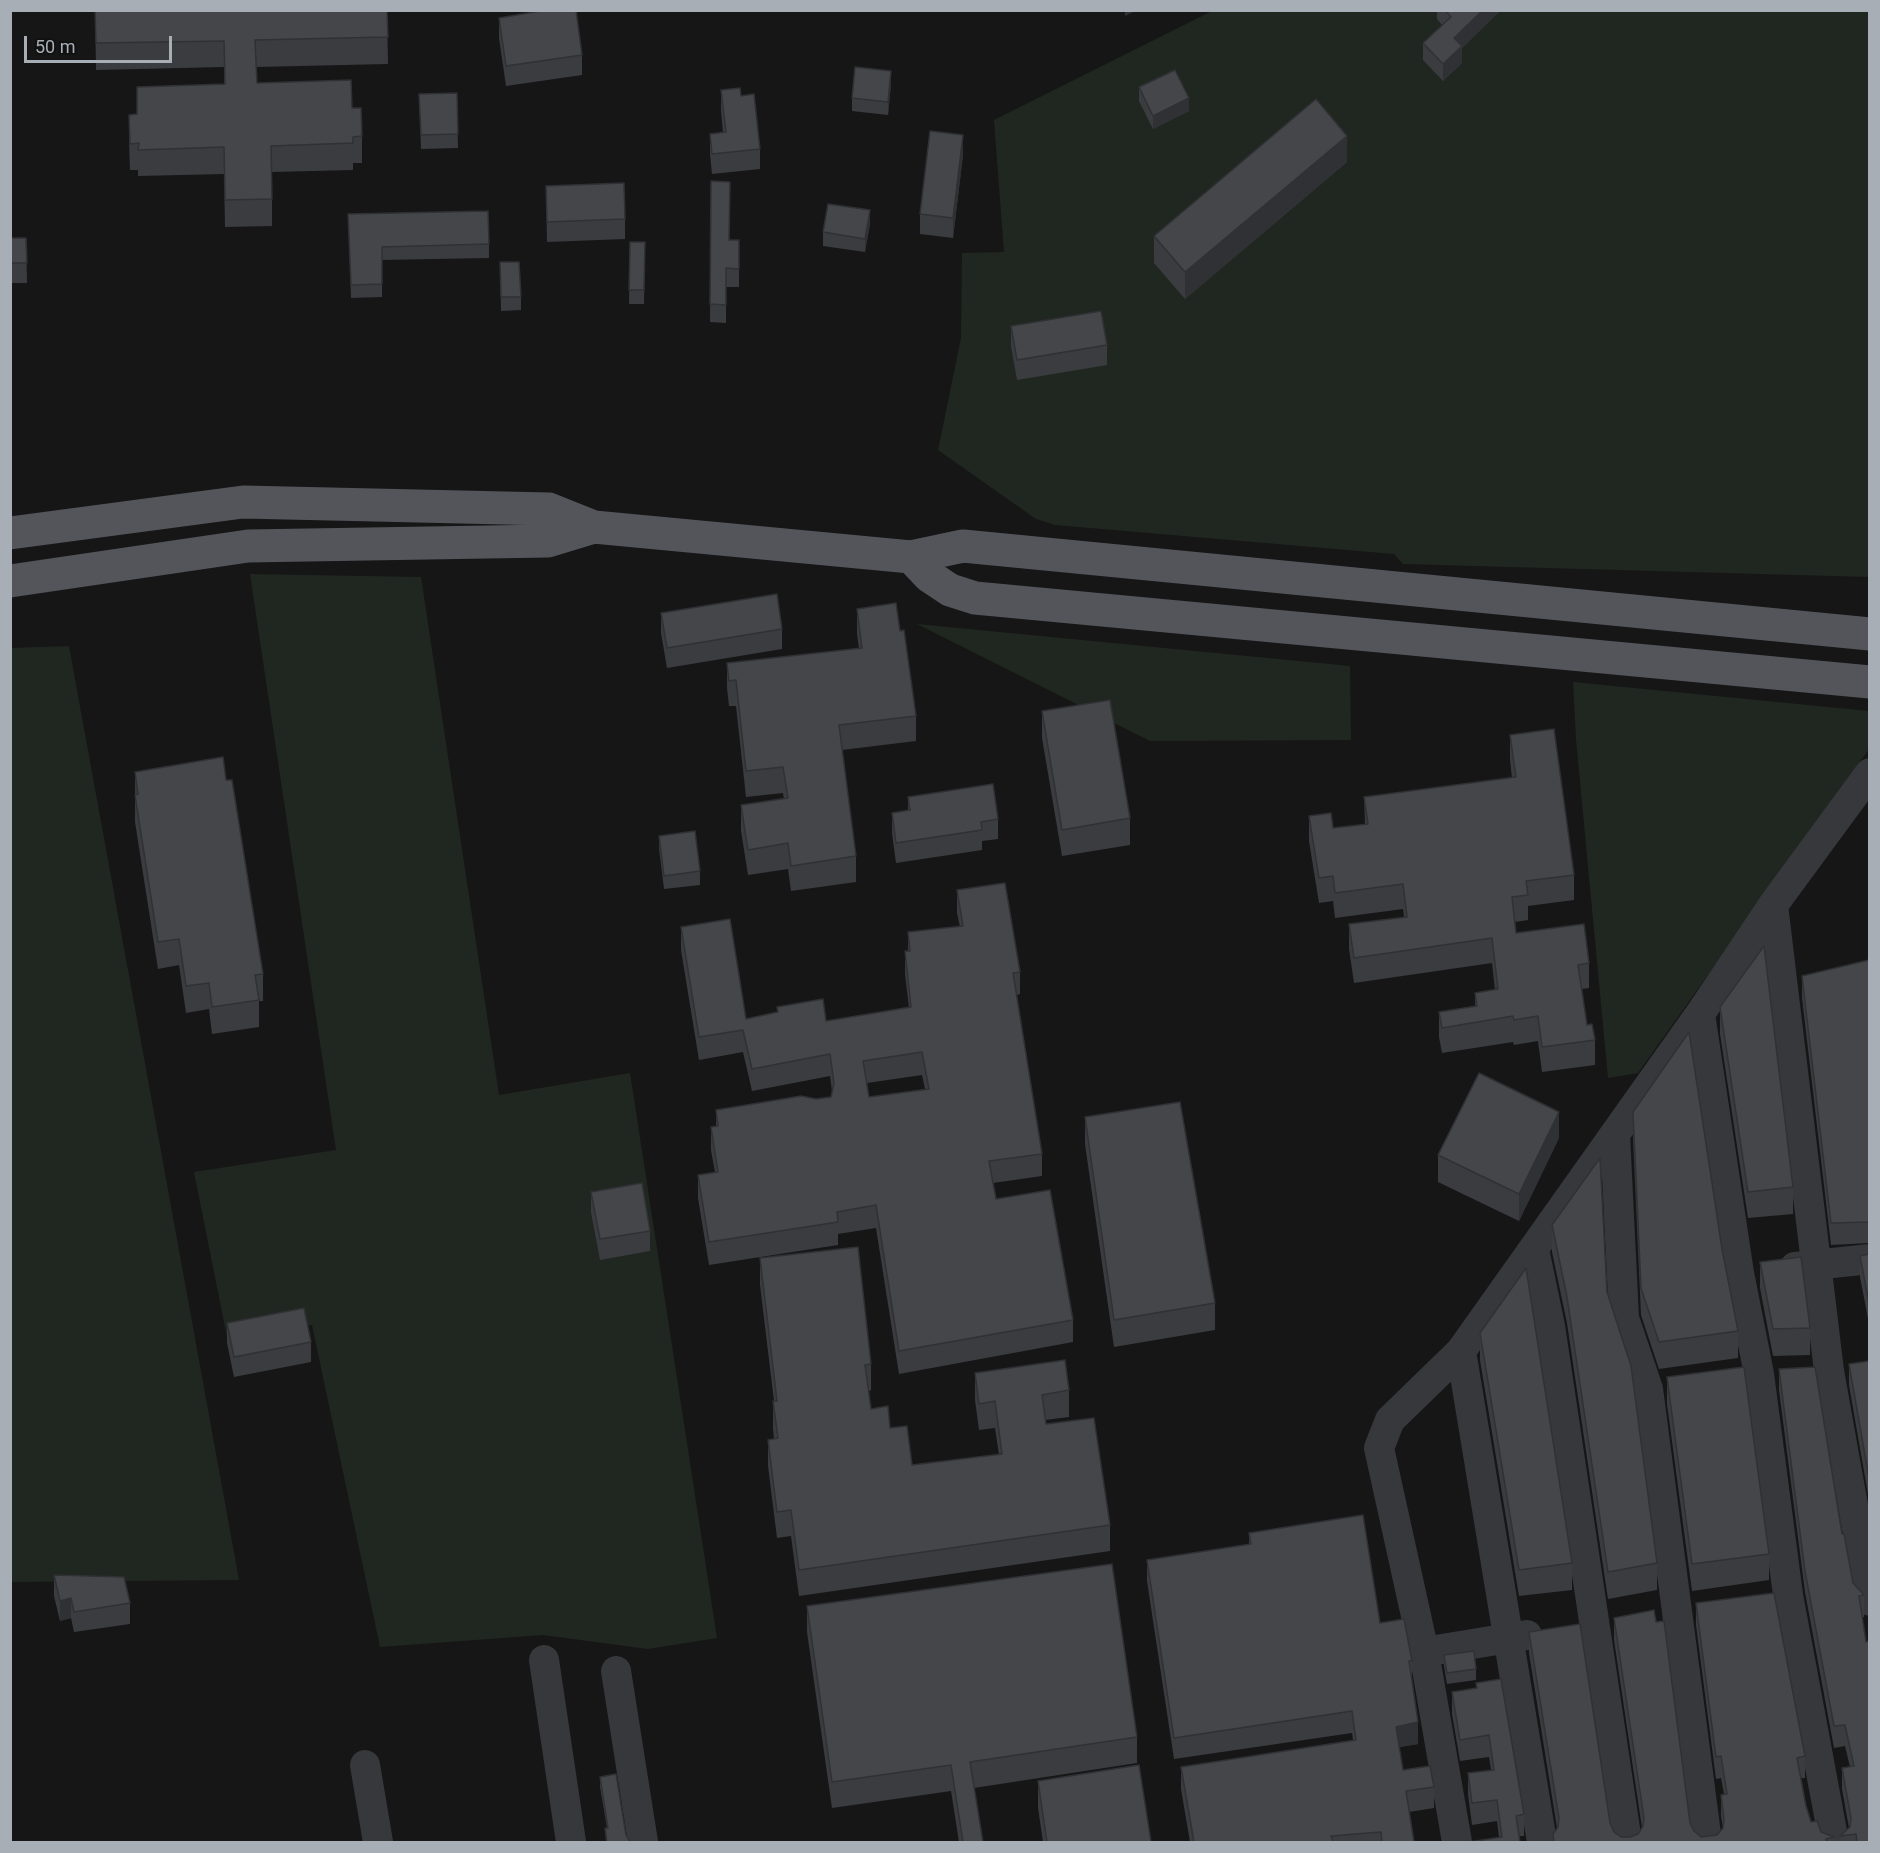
<!DOCTYPE html>
<html>
<head>
<meta charset="utf-8">
<style>
  body { margin:0 }
  #map { position:relative; width:1880px; height:1853px; overflow:hidden; background:#161617; font-family:Roboto,sans-serif }
  canvas { display:block }
  .frame { position:absolute; inset:0; border:12px solid #a8aeb6; pointer-events:none }
  .scale { position:absolute; left:24px; top:36px; width:148px; height:27px; box-sizing:border-box; border:3px solid #a8aeb6; border-top:0; padding-left:8px; font-size:18px; line-height:21px; white-space:nowrap; color:#a8aeb6; -webkit-text-stroke:4px #111112; paint-order:stroke }
</style>
</head>
<body>
<div id="map">
<canvas width="1880" height="1853"></canvas>
<div class="frame"></div>
<div class="scale">50 m</div>
</div>
<script>
const g = document.querySelector('canvas').getContext('2d');
g.lineJoin = 'round';
function fillPath(path, color) { g.fillStyle = color; g.fill(path, 'evenodd'); }
const toPath = rows => new Path2D(rows.map(r => 'M' + r).join(''));
function trace(path, color, width, dash) { g.strokeStyle = color; g.lineWidth = width; g.lineCap = dash ? 'butt' : 'round'; g.setLineDash(dash || []); g.stroke(path); }
const green = toPath([
  [1212,11,1869,11,1869,577,1403,564,1394,554,1055,525,1036,519,938,450,961,338,962,253,1004,252,994,120],
  [250,574,421,577,499,1095,630,1073,717,1638,648,1649,543,1635,380,1647,312,1325,228,1342,194,1172,336,1150],
  [917,624,1350,666,1351,740,1150,741],
  [69,646,239,1580,11,1582,10,648],
  [1573,682,1869,711,1869,749,1638,1073,1608,1078,1576,739]
]);
const minor = toPath([
  [1773,905,1829,1371,1870,1601],
  [1700,1014,1739,1273,1759,1374,1788,1595,1834,1842],
  [1615,1134,1624,1318,1648,1389,1707,1842],
  [1534,1249,1550,1326,1627,1842],
  [1795,1267,1870,1259],
  [1461,1351,1542,1842],
  [1424,1652,1527,1635],
  [544,1660,571,1842],
  [616,1671,643,1842],
  [365,1765,378,1842],
  [1457,1842,1424,1652,1379,1448,1390,1420,1461,1351,1700,1014,1773,905,1870,773]
]);
const major = toPath([
  [10,533,243,502,549,509,594,527,911,557,963,546,1870,634],
  [911,557,929,576,950,590,975,598,1870,682],
  [10,581,248,546,548,541,594,527]
]);
const wall = toPath([
  [95,10,387,10,388,64,256,67,257,83,352,108,362,136,362,163,353,163,353,170,272,172,272,226,225,227,224,174,138,176,138,170,130,170,129,141,129,115,137,114,137,87,224,84,224,67,96,70],
  [1437,10,1501,10,1462,48,1462,63,1443,81,1423,60,1423,43,1442,25,1437,19],
  [499,18,582,55,582,75,506,86,499,38],
  [891,84,888,115,852,111,852,98],
  [1139,87,1189,111,1153,129,1139,101],
  [721,90,760,149,760,169,712,174,710,154,710,134,723,133,721,110],
  [457,93,458,148,421,149,419,94],
  [963,155,953,238,920,234,920,214],
  [1347,162,1185,299,1154,263,1154,236],
  [711,181,730,240,739,240,739,287,726,287,726,323,710,322],
  [546,186,625,219,625,239,547,242],
  [348,214,489,244,489,258,382,260,382,297,351,298],
  [870,224,865,252,823,246,823,232],
  [10,238,26,238,27,283,10,283],
  [630,242,645,242,644,304,629,304],
  [500,262,521,297,521,310,501,311],
  [1011,326,1107,345,1107,365,1017,380,1011,346],
  [857,609,900,631,916,716,916,741,842,750,856,856,856,882,791,891,788,869,748,875,741,831,741,805,784,799,783,793,746,797,736,706,729,706,727,688,727,663,859,648,857,634],
  [661,613,782,629,782,649,667,668,661,633],
  [1042,711,1130,818,1130,845,1062,856,1042,738],
  [1510,735,1574,875,1574,900,1528,906,1528,920,1515,922,1516,933,1589,963,1589,988,1582,989,1587,1025,1595,1040,1595,1065,1542,1072,1538,1041,1514,1045,1513,1042,1442,1053,1439,1037,1439,1012,1475,1006,1475,993,1495,990,1492,963,1354,983,1349,949,1349,924,1404,917,1403,909,1335,918,1333,901,1319,903,1309,841,1309,816,1333,828,1365,824,1364,797,1512,778,1510,760],
  [135,772,226,780,263,974,263,1001,259,1001,259,1027,212,1034,209,1009,186,1013,179,965,158,969,135,822],
  [908,797,998,819,998,839,982,841,982,850,896,863,892,833,892,813,908,811],
  [659,836,700,871,700,885,664,889,659,849],
  [957,890,1020,972,1020,994,1017,995,1042,1154,1042,1176,993,1183,996,1199,1073,1320,1073,1342,899,1374,876,1228,838,1234,838,1245,709,1265,698,1198,698,1175,715,1172,711,1150,711,1127,716,1126,716,1110,831,1097,832,1091,830,1076,752,1091,743,1052,699,1060,681,950,681,927,746,1019,777,1012,777,1007,826,1021,909,1008,905,974,905,951,908,951,908,932,960,927,957,913],
  [922,1075,925,1089,869,1097,867,1083],
  [1869,960,1869,1243,1831,1245,1802,998,1802,976],
  [1720,1007,1793,1187,1793,1214,1748,1218,1720,1034],
  [1633,1112,1722,1249,1738,1331,1738,1358,1659,1369,1641,1315,1633,1139],
  [1085,1117,1215,1303,1215,1330,1114,1347,1085,1144],
  [1559,1138,1519,1221,1438,1182,1438,1155],
  [591,1192,650,1231,650,1251,600,1260,591,1212],
  [1552,1225,1607,1292,1657,1563,1657,1590,1608,1599,1567,1323,1552,1252],
  [1869,1254,1869,1324,1860,1277,1860,1256],
  [760,1258,871,1364,871,1390,869,1391,871,1409,890,1428,912,1465,999,1455,995,1428,979,1430,975,1400,975,1373,1069,1390,1069,1417,1045,1420,1046,1424,1110,1525,1110,1551,799,1596,791,1536,777,1538,768,1466,768,1440,774,1439,773,1428,773,1401,774,1401,760,1285],
  [1760,1262,1810,1328,1810,1355,1773,1356,1760,1288],
  [227,1323,311,1342,311,1362,234,1377,227,1343],
  [1480,1333,1572,1563,1572,1590,1519,1596,1480,1360],
  [1869,1361,1869,1500,1849,1385,1849,1364],
  [1779,1369,1842,1534,1853,1583,1864,1595,1864,1617,1862,1617,1869,1842,1840,1842,1840,1836,1849,1828,1842,1789,1842,1768,1850,1767,1845,1746,1834,1748,1805,1592,1779,1390],
  [1667,1377,1769,1554,1769,1580,1692,1591,1667,1404],
  [1249,1533,1380,1623,1412,1661,1412,1681,1418,1744,1399,1747,1403,1770,1434,1787,1434,1808,1409,1812,1414,1842,1190,1842,1181,1789,1181,1767,1353,1740,1352,1733,1174,1759,1147,1581,1147,1560,1249,1544],
  [54,1575,130,1603,130,1624,74,1632,71,1618,60,1621,54,1596],
  [1696,1603,1805,1756,1805,1778,1801,1778,1806,1806,1811,1822,1821,1832,1834,1837,1834,1842,1553,1842,1553,1834,1557,1828,1529,1653,1529,1632,1614,1832,1621,1837,1630,1837,1638,1834,1642,1828,1614,1640,1614,1618,1694,1831,1701,1837,1717,1835,1723,1828,1721,1816,1721,1795,1724,1794,1721,1778,1716,1779,1696,1625],
  [807,1606,1137,1737,1137,1763,974,1788,983,1842,959,1842,951,1791,832,1808,807,1632],
  [1444,1655,1476,1669,1476,1680,1447,1684,1444,1666],
  [1476,1683,1524,1814,1524,1836,1499,1837,1497,1821,1472,1825,1468,1794,1468,1773,1491,1770,1489,1757,1460,1761,1452,1714,1452,1692,1476,1688],
  [600,1777,626,1835,630,1842,606,1842,605,1828,607,1828,600,1787],
  [1038,1781,1151,1842,1043,1842,1038,1808]
]);
const shadedWall = toPath([
  [1125,10,1137,10,1125,16],
  [1483,10,1501,10,1462,48,1462,63,1443,81,1443,64,1454,38],
  [891,71,891,84,888,115,888,102],
  [1189,98,1189,111,1153,129,1153,116],
  [963,135,963,155,953,238,953,218],
  [1347,136,1347,162,1185,299,1185,272],
  [870,210,870,224,865,252,865,239],
  [1559,1112,1559,1138,1519,1221,1519,1194],
  [71,1598,71,1618,60,1621,60,1601],
  [1418,1722,1418,1744,1396,1748,1396,1727]
]);
const building = toPath([
  [95,10,387,10,388,37,255,40,257,83,351,80,352,108,361,108,362,136,353,137,353,143,271,146,272,199,225,200,224,147,138,150,139,143,130,144,129,115,137,114,137,87,225,84,224,41,96,43,95,10],
  [546,10,576,10,582,55,506,66,499,18,546,10],
  [1445,10,1483,10,1454,38,1462,46,1443,64,1423,43,1451,17,1445,10],
  [855,67,891,71,888,102,852,98,855,67],
  [1175,70,1189,98,1153,116,1139,87,1175,70],
  [740,88,741,96,754,94,760,149,712,154,710,134,726,132,721,90,740,88],
  [457,93,458,134,421,135,419,94,457,93],
  [1316,99,1347,136,1185,272,1154,236,1316,99],
  [930,131,963,135,953,218,920,214,930,131],
  [711,181,730,182,729,240,739,240,739,269,726,268,726,305,710,304,711,181],
  [624,183,625,219,547,222,546,186,624,183],
  [828,204,870,210,865,239,823,232,828,204],
  [488,211,489,244,382,247,382,284,351,285,348,214,488,211],
  [10,238,26,238,27,263,10,263,10,238],
  [630,242,645,242,644,290,629,290,630,242],
  [500,262,519,262,521,297,501,297,500,262],
  [1101,311,1107,345,1017,360,1011,326,1101,311],
  [777,594,782,629,667,648,661,613,777,594],
  [896,603,900,631,904,630,916,716,839,725,856,856,791,866,788,843,748,850,741,805,788,798,783,767,746,771,736,680,729,681,727,663,862,648,857,609,896,603],
  [1110,700,1130,818,1062,830,1042,711,1110,700],
  [1554,729,1574,875,1526,881,1528,895,1512,897,1516,933,1584,924,1589,963,1578,965,1587,1025,1592,1024,1595,1040,1542,1047,1538,1016,1514,1020,1513,1016,1442,1028,1439,1012,1477,1006,1475,993,1498,989,1492,938,1354,958,1349,924,1407,917,1403,884,1335,893,1333,876,1319,878,1309,816,1331,813,1333,828,1368,824,1364,797,1516,777,1510,735,1554,729],
  [223,757,226,780,232,780,263,974,255,975,259,1000,212,1007,209,983,186,986,179,939,158,942,135,795,138,794,135,772,223,757],
  [993,784,998,819,981,822,982,830,896,843,892,813,910,810,908,797,993,784],
  [695,831,700,871,664,876,659,836,695,831],
  [1005,883,1020,972,1013,973,1042,1154,989,1161,996,1199,1050,1190,1073,1320,899,1351,876,1205,837,1212,838,1222,709,1242,698,1175,718,1172,711,1127,718,1126,716,1110,801,1096,816,1099,831,1097,834,1083,830,1054,752,1069,743,1030,699,1037,681,927,730,919,746,1019,778,1012,777,1007,823,999,826,1021,911,1007,905,951,910,951,908,932,963,926,957,890,1005,883],
  [922,1052,929,1089,869,1097,863,1061,922,1052],
  [1764,946,1793,1187,1748,1192,1720,1007,1764,946],
  [1869,960,1869,1222,1831,1223,1802,976,1869,960],
  [1689,1032,1722,1249,1738,1331,1659,1342,1641,1288,1633,1112,1689,1032],
  [1479,1073,1559,1112,1519,1194,1438,1155,1479,1073],
  [1180,1102,1215,1303,1114,1320,1085,1117,1180,1102],
  [1600,1158,1607,1292,1631,1366,1657,1563,1608,1572,1567,1297,1552,1225,1600,1158],
  [642,1183,650,1231,600,1239,591,1192,642,1183],
  [858,1247,871,1364,865,1365,871,1409,888,1406,890,1428,907,1426,912,1465,1002,1454,995,1401,979,1404,975,1373,1065,1360,1069,1390,1042,1395,1046,1424,1094,1418,1110,1525,799,1570,791,1510,777,1512,768,1440,778,1438,773,1401,777,1401,760,1258,858,1247],
  [1869,1254,1869,1303,1860,1256,1869,1254],
  [1801,1257,1810,1328,1773,1329,1760,1262,1801,1257],
  [1526,1268,1572,1563,1519,1570,1480,1333,1526,1268],
  [304,1308,311,1342,234,1357,227,1323,304,1308],
  [1869,1361,1869,1478,1849,1364,1869,1361],
  [1744,1367,1769,1554,1692,1564,1667,1377,1744,1367],
  [1815,1367,1842,1534,1844,1534,1853,1583,1864,1595,1859,1596,1866,1642,1869,1641,1869,1842,1857,1842,1856,1834,1840,1836,1850,1827,1851,1818,1842,1768,1854,1766,1845,1725,1834,1726,1805,1571,1779,1369,1815,1367],
  [1363,1515,1380,1623,1404,1619,1412,1661,1409,1661,1418,1722,1396,1727,1403,1770,1430,1766,1434,1787,1406,1791,1414,1842,1382,1842,1381,1832,1331,1836,1333,1842,1194,1842,1181,1767,1356,1740,1352,1711,1174,1738,1147,1560,1251,1544,1249,1533,1363,1515],
  [1112,1564,1137,1737,970,1762,983,1842,963,1842,951,1765,832,1782,807,1606,1112,1564],
  [54,1575,124,1577,130,1603,74,1612,71,1598,60,1601,54,1575],
  [1774,1593,1805,1756,1797,1758,1806,1806,1811,1822,1817,1821,1821,1832,1834,1837,1826,1839,1827,1842,1554,1842,1553,1834,1558,1827,1559,1818,1529,1632,1580,1624,1610,1823,1614,1832,1621,1837,1630,1837,1638,1834,1643,1826,1644,1818,1614,1618,1654,1610,1656,1622,1664,1621,1690,1823,1694,1831,1701,1837,1717,1835,1723,1828,1724,1819,1721,1795,1727,1794,1721,1756,1716,1757,1696,1603,1774,1593],
  [1474,1651,1476,1669,1447,1673,1444,1655,1474,1651],
  [1501,1679,1524,1814,1516,1816,1520,1842,1469,1842,1502,1837,1497,1800,1472,1803,1468,1773,1494,1770,1489,1735,1460,1740,1452,1692,1477,1688,1476,1683,1501,1679],
  [1139,1765,1151,1842,1047,1842,1038,1781,1139,1765],
  [616,1774,626,1835,630,1842,607,1842,605,1828,608,1828,600,1777,616,1774]
]);
fillPath(green, '#202720');
trace(minor, '#37383c', 30);
trace(major, '#53555b', 33);
fillPath(wall, '#3b3c40');
fillPath(shadedWall, '#303134');
fillPath(building, '#45464a');
trace(building, '#303134', 1.5);
</script>
</body>
</html>
